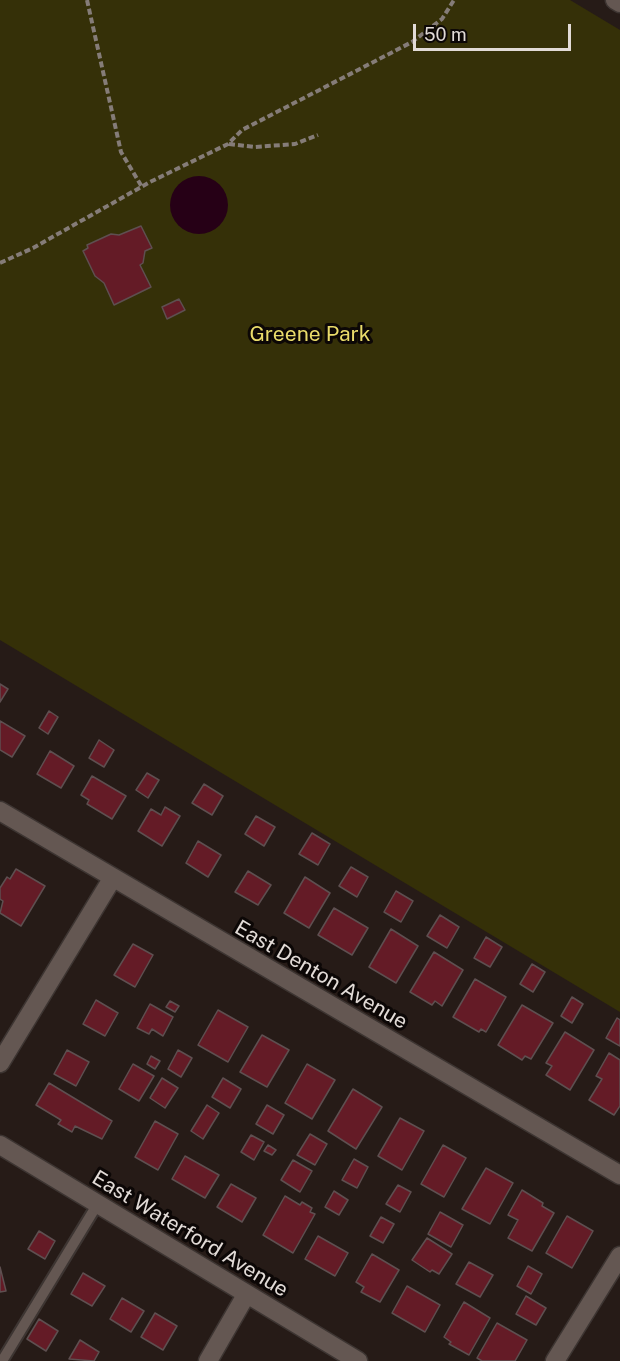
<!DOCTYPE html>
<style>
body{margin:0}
#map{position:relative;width:620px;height:1361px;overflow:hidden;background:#261b17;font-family:"Public Sans",sans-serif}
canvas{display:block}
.scale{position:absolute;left:413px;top:24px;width:158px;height:27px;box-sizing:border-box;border:3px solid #e2dbd7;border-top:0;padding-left:8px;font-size:18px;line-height:21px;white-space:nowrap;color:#e2dbd7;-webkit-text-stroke:4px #0c0706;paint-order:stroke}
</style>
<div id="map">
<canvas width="620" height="1361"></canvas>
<div class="scale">50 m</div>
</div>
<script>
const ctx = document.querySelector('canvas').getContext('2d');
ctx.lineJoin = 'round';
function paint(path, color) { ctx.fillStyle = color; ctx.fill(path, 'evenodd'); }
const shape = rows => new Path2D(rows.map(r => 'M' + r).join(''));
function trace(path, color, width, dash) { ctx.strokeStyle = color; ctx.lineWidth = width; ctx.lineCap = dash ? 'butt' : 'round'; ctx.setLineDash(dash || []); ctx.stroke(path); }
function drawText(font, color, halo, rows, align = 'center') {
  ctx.font = font + ' "Public Sans",sans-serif'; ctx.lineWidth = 6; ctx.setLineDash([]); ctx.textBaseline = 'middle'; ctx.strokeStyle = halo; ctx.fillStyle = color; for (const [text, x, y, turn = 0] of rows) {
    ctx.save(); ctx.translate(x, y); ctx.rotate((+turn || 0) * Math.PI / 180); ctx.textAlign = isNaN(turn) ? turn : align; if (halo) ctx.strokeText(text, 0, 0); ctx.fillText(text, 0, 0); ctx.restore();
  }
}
paint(shape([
 [0,0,570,0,620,30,620,1012,0,640]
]), '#353008');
paint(shape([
 '170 205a29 29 0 1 1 58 0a29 29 0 1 1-58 0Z'
]), '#260016');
const building = shape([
 [141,226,152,248,145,251,143,263,140,265,151,287,114,305,104,283,95,276,83,251,88,248,87,245,111,234,119,235,141,226],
 [179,299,185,310,167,319,162,307,179,299],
 [0,684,8,689,0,702,0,684],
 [49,711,58,717,48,734,39,728,49,711],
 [0,721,25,736,12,757,0,750,0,721],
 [99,740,114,750,104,767,89,758,99,740],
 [50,751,74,766,61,788,37,774,50,751],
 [147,773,159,780,148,798,136,790,147,773],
 [92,776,126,796,112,819,87,804,89,800,81,795,92,776],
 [204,784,223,796,212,815,192,803,204,784],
 [165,807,180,816,162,846,138,831,151,809,161,815,165,807],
 [256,816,275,827,264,846,245,834,256,816],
 [312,833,330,844,318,865,299,854,312,833],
 [198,841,221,855,208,877,186,863,198,841],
 [351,867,368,877,357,897,339,886,351,867],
 [16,869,45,886,21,926,0,913,3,901,0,899,0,888,7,877,10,879,16,869],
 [248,871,271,885,258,905,235,892,248,871],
 [305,877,330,893,309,928,284,913,305,877],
 [396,891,413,901,401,922,384,912,396,891],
 [334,908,368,928,352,955,318,935,334,908],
 [440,915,459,927,447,948,427,936,440,915],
 [391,929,418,946,396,983,369,967,391,929],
 [486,937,502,947,490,967,474,958,486,937],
 [133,944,153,955,135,987,114,975,133,944],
 [434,952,463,970,442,1006,435,1001,432,1005,410,992,434,952],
 [532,964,545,972,533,992,520,984,532,964],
 [475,979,506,997,486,1032,481,1029,479,1032,453,1017,475,979],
 [572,997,583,1004,572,1023,561,1016,572,997],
 [96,1000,118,1013,105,1036,83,1024,96,1000],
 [170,1001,179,1006,175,1012,166,1007,170,1001],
 [150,1004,173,1017,163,1036,152,1029,149,1034,137,1028,150,1004],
 [522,1005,553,1023,531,1059,525,1056,522,1060,498,1045,522,1005],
 [218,1010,248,1027,228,1062,198,1045,218,1010],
 [617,1018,620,1020,620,1046,606,1038,617,1018],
 [565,1032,594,1050,570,1090,546,1075,552,1066,546,1063,565,1032],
 [262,1035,289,1050,267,1087,240,1072,262,1035],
 [67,1050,89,1062,76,1086,54,1074,67,1050],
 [178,1050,192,1058,181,1077,168,1069,178,1050],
 [609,1053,620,1060,620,1106,614,1115,589,1100,602,1079,596,1076,609,1053],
 [151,1056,160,1061,155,1069,147,1064,151,1056],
 [133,1064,154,1076,139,1101,119,1089,133,1064],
 [307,1064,335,1080,312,1119,285,1103,307,1064],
 [162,1078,178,1088,165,1108,150,1098,162,1078],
 [223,1078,241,1089,230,1108,212,1097,223,1078],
 [49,1083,112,1121,102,1139,75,1126,72,1132,58,1124,61,1120,36,1105,49,1083],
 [353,1089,382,1107,356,1149,328,1131,353,1089],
 [207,1105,219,1113,203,1139,191,1131,207,1105],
 [267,1105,284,1115,273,1134,256,1124,267,1105],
 [400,1118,424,1131,402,1170,378,1156,400,1118],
 [155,1121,178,1134,158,1170,135,1157,155,1121],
 [310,1134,327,1144,315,1165,297,1155,310,1134],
 [251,1135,264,1142,254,1160,241,1152,251,1135],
 [268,1145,276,1150,272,1155,264,1151,268,1145],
 [443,1145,466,1158,444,1197,421,1184,443,1145],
 [185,1156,219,1175,205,1198,172,1179,185,1156],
 [354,1159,368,1167,357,1188,342,1180,354,1159],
 [293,1160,312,1171,300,1192,281,1180,293,1160],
 [486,1168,513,1183,490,1224,462,1209,486,1168],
 [231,1184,256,1198,242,1222,217,1207,231,1184],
 [398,1185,411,1192,400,1212,386,1204,398,1185],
 [522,1190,543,1203,542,1206,554,1213,532,1251,508,1238,518,1220,508,1215,522,1190],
 [334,1191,348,1200,339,1215,325,1207,334,1191],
 [285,1196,300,1205,302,1202,312,1208,310,1212,315,1214,293,1253,263,1235,285,1196],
 [440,1212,463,1225,451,1247,428,1234,440,1212],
 [567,1216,593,1231,572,1268,546,1253,567,1216],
 [381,1217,394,1224,383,1243,370,1236,381,1217],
 [39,1231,55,1241,45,1259,28,1249,39,1231],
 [318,1236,348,1253,335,1276,305,1259,318,1236],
 [427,1238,452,1254,439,1274,432,1270,430,1272,412,1260,427,1238],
 [372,1254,399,1270,380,1302,361,1292,364,1287,356,1282,372,1254],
 [469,1262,493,1275,480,1297,456,1284,469,1262],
 [528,1266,542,1274,531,1294,517,1286,528,1266],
 [0,1267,6,1291,0,1292,0,1267],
 [83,1273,105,1286,92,1306,71,1294,83,1273],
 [407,1286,440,1305,425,1332,392,1313,407,1286],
 [526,1296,546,1308,536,1325,516,1314,526,1296],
 [122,1298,144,1311,131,1332,110,1319,122,1298],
 [464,1302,490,1318,469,1355,449,1344,451,1342,444,1337,464,1302],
 [155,1313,177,1326,163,1350,141,1337,155,1313],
 [39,1319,58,1331,46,1351,27,1339,39,1319],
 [497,1323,527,1340,515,1361,482,1361,477,1358,497,1323],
 [80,1340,99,1352,94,1361,69,1359,80,1340]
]);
paint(building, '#641b26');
trace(building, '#5e4f50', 1.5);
const lane = shape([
 [2,1361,97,1205]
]);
const street = shape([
 [615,0,620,3],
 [0,811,620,1175],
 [0,1063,112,879],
 [0,1145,358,1361],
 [208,1361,246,1295],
 [555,1361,620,1256]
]);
trace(lane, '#3d3532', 14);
trace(street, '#3d3532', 21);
trace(shape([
 [87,0,121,152,142,187],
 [229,144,255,147,295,144,318,135],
 [0,263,33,248,150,182,228,144,242,130,412,42,442,19,454,0]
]), '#857c78', 4, [6, 3]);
trace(lane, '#645752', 10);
trace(street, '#645752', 18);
drawText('21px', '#e9db6a', '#0c0706', [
 ["Greene Park",310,335]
]);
drawText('21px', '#e2dbd7', '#0c0706', [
 ["East Denton Avenue",321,975,30],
 ["East Waterford Avenue",190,1234,31]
]);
</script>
